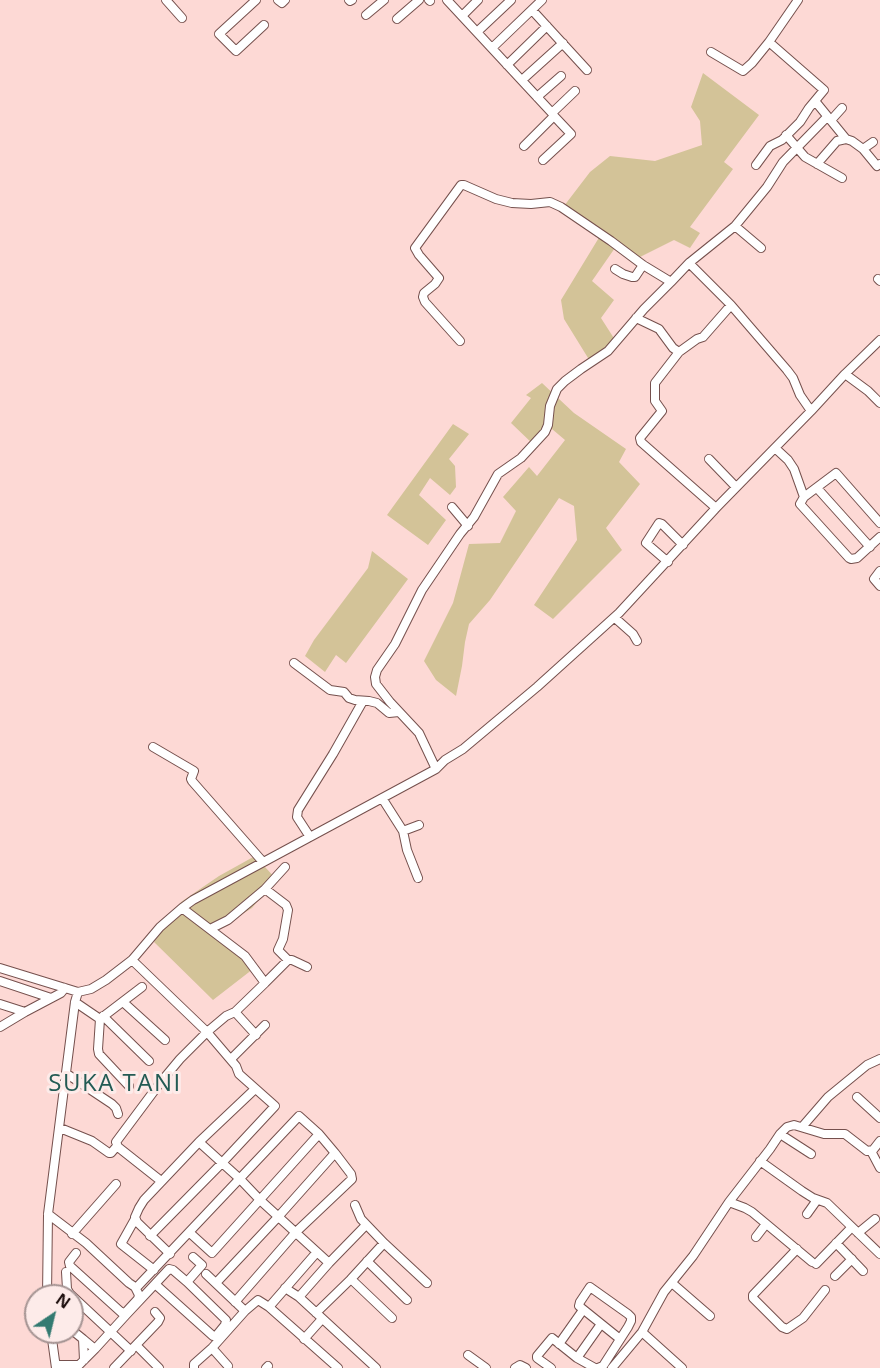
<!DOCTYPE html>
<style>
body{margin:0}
#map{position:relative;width:880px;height:1368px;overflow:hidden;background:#fdd9d5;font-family:"Open Sans",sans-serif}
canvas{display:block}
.north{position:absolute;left:24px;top:1284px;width:60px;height:60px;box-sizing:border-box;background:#fdebe9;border:2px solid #a59493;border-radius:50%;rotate:35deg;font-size:16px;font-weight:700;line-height:24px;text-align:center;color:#211211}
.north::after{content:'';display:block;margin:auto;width:21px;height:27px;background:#337a71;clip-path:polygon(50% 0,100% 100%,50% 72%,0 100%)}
</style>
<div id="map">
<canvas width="880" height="1368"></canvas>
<div class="north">N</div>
</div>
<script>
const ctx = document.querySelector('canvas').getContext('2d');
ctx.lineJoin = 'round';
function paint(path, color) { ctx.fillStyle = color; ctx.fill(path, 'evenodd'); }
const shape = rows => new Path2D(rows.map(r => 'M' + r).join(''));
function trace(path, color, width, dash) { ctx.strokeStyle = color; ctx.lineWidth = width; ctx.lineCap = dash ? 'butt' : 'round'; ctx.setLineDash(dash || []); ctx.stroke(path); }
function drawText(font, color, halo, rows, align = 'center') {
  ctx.font = font + ' "Open Sans",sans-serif'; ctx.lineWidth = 6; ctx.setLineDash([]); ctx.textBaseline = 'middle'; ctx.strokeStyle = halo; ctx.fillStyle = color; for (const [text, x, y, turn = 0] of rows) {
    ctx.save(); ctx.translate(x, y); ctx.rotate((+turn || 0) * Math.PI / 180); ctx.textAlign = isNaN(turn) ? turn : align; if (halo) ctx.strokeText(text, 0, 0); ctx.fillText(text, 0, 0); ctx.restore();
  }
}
paint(shape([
 [703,73,759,115,724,162,733,169,690,227,700,233,690,248,674,240,638,258,617,245,592,281,614,300,601,318,617,343,593,366,564,319,561,300,603,231,564,206,590,172,610,156,655,161,702,145,700,121,691,107],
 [542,383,574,413,626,449,619,462,640,484,606,528,622,550,553,619,534,605,577,540,574,506,559,498,490,600,469,624,465,642,462,666,456,696,436,680,424,661,453,603,469,544,500,543,516,511,503,497,529,467,537,476,565,440,552,429,535,446,511,423,531,398,526,395],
 [453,424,469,434,449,459,455,466,456,487,450,495,430,478,419,495,446,520,428,545,387,515],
 [372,551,408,579,346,663,336,655,325,672,305,656,314,640,368,568],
 [255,856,276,879,252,908,215,931,253,969,213,1000,154,942,181,902,219,876]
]), '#d3c398');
const minor = shape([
 [166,0,182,18],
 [256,0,219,34,236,51,264,25],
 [278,0,282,3,285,0],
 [349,0,350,1,352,0],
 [429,0,430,1],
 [447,0,552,113],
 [532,10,587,70],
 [366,15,384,0],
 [462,16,478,0],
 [397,19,419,0],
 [477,32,511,0],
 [492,48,542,0],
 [711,52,743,71,752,63,769,42,798,0],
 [507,65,547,26],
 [522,80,563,43],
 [537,97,561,76],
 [815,101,846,139,852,141,863,149,873,142],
 [786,135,805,157,842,178],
 [524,146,554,116,552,113,575,91],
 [863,149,877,166,880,164],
 [543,160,571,134,554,116],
 [817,164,837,141,846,139],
 [756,165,770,146,782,140,800,122,809,108,824,90,769,42],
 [735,226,761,248],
 [689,263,735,226,767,187,783,162,825,119,833,118,842,108],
 [615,269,623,274,632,277,635,277,643,265],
 [878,279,880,281],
 [671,282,689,263,731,305,787,370,793,378,800,395,811,411],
 [636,318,659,329,673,348,679,352,697,339,703,337,731,305],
 [679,352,655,383,655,401,662,411,640,438,641,442,716,508],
 [845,374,868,391,880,403],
 [775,448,788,460,794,469,804,497,800,504,849,558,851,559,857,558,880,537],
 [709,459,736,487],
 [817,488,870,547],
 [804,497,836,473,880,523],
 [452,507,468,526],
 [668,562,646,543,659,523,662,524,683,545],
 [880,571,874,579,880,586],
 [615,618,633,634,637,641],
 [294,663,330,690,344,692,349,698,355,700,369,701,377,703,389,713,399,712],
 [153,747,194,771,191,779,192,781,263,862],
 [436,769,419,733,390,702,376,684,375,677,377,670,395,644,422,590,460,534,474,517,498,474,521,458,545,432,548,425,550,406,557,389,565,381,581,369,608,351,644,309,671,282,643,265,611,241,561,207,550,202,531,204,512,203,496,199,464,185,461,185,415,248,419,255,439,278,435,284,424,293,423,297,425,302,460,341],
 [382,798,403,831,407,850,418,878],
 [403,831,419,825],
 [310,837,297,817,298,810,333,754,363,701],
 [265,889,285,867],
 [210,929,228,920,265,889,286,905,288,910,283,939,278,950,288,960],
 [132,960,207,1032,236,1066,239,1074,275,1106,221,1164,150,1236],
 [0,968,78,992,75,1002,48,1214,47,1296],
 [0,981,51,998],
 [265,983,288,960,292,960,307,967],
 [78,992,91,989,106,980,132,960,160,927,182,908,193,900,436,769,445,760,463,749,537,687,619,613,716,508,811,411,845,374,880,340],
 [75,1002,100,1019,98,1049,99,1054,129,1086],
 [123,1002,165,1040],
 [0,1004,25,1012],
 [235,1012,256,1035],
 [103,1016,149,1061],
 [100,1019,142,987],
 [0,1027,25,1012,61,993,65,988],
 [231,1059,265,1025],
 [67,1074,112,1104,116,1108,118,1114],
 [857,1097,880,1118],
 [802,1127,828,1097,867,1065,880,1059],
 [60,1128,92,1141,109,1153,111,1153,117,1146],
 [780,1134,811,1154],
 [199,1142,240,1179,260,1200,329,1263],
 [871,1151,880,1168],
 [760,1161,802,1191,813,1198,827,1203,880,1254],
 [161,1181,118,1147,116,1142,160,1083,180,1059,207,1032,226,1016,235,1012,265,983,245,956,182,908],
 [729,1202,745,1208,752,1212,812,1262],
 [355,1205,361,1219,384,1243,351,1279,392,1318],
 [48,1214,86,1243,129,1283,135,1287,138,1286,299,1116,319,1134,335,1153,351,1174,352,1179,296,1232,235,1302],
 [807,1214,817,1200],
 [135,1219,121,1244,154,1270],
 [190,1233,212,1253,319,1134],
 [858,1233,875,1219],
 [72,1234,116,1184],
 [756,1237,766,1224],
 [384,1243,427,1283],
 [836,1243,863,1271],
 [797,1249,753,1295,753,1298,782,1327,787,1329,803,1318,825,1290],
 [76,1253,69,1262,70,1266,122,1313,126,1312,138,1299,139,1295,135,1287],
 [170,1254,137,1222,135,1217,139,1208,144,1200,199,1142,255,1089],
 [367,1261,407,1300],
 [816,1264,852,1227],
 [66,1272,67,1289,70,1294,131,1351],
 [206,1274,245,1311],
 [835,1276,852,1259],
 [187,1282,202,1265,193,1257],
 [216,1283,278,1217,335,1153],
 [672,1283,710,1316],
 [285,1288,299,1297,376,1368],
 [299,1297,329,1263,366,1225],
 [269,1307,317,1252],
 [316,1313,351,1279],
 [73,1331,83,1339],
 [51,1332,56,1368],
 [642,1332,682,1368],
 [304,1339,322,1319],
 [559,1344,583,1310],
 [136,1345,159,1368],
 [212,1348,228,1366],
 [468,1355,486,1368],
 [577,1358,601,1324],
 [84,1360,83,1339,95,1349],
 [56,1365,79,1365,95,1349,126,1315,155,1284,169,1269,173,1270,187,1282,226,1320,225,1325,216,1336,213,1336,155,1284],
 [114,1368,158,1322,160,1318,155,1312],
 [194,1368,194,1364,212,1348,245,1311,258,1300,269,1307,338,1368],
 [266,1368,268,1366],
 [515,1368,520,1365,526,1368],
 [551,1368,537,1358,537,1356,552,1338,577,1358,595,1368],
 [598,1368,603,1366,628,1327,631,1321,631,1317,628,1314,590,1287,580,1302,579,1306,620,1339],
 [612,1368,642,1332,664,1292,693,1256,729,1202,770,1149,780,1134,787,1127,794,1125,824,1134,845,1134,867,1151,873,1150,880,1141]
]);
trace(minor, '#75504d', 10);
trace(minor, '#fff', 8);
ctx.letterSpacing = '1.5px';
drawText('24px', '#235b54', '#fdebe9', [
 ["SUKA TANI",115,1084]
]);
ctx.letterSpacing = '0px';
</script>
